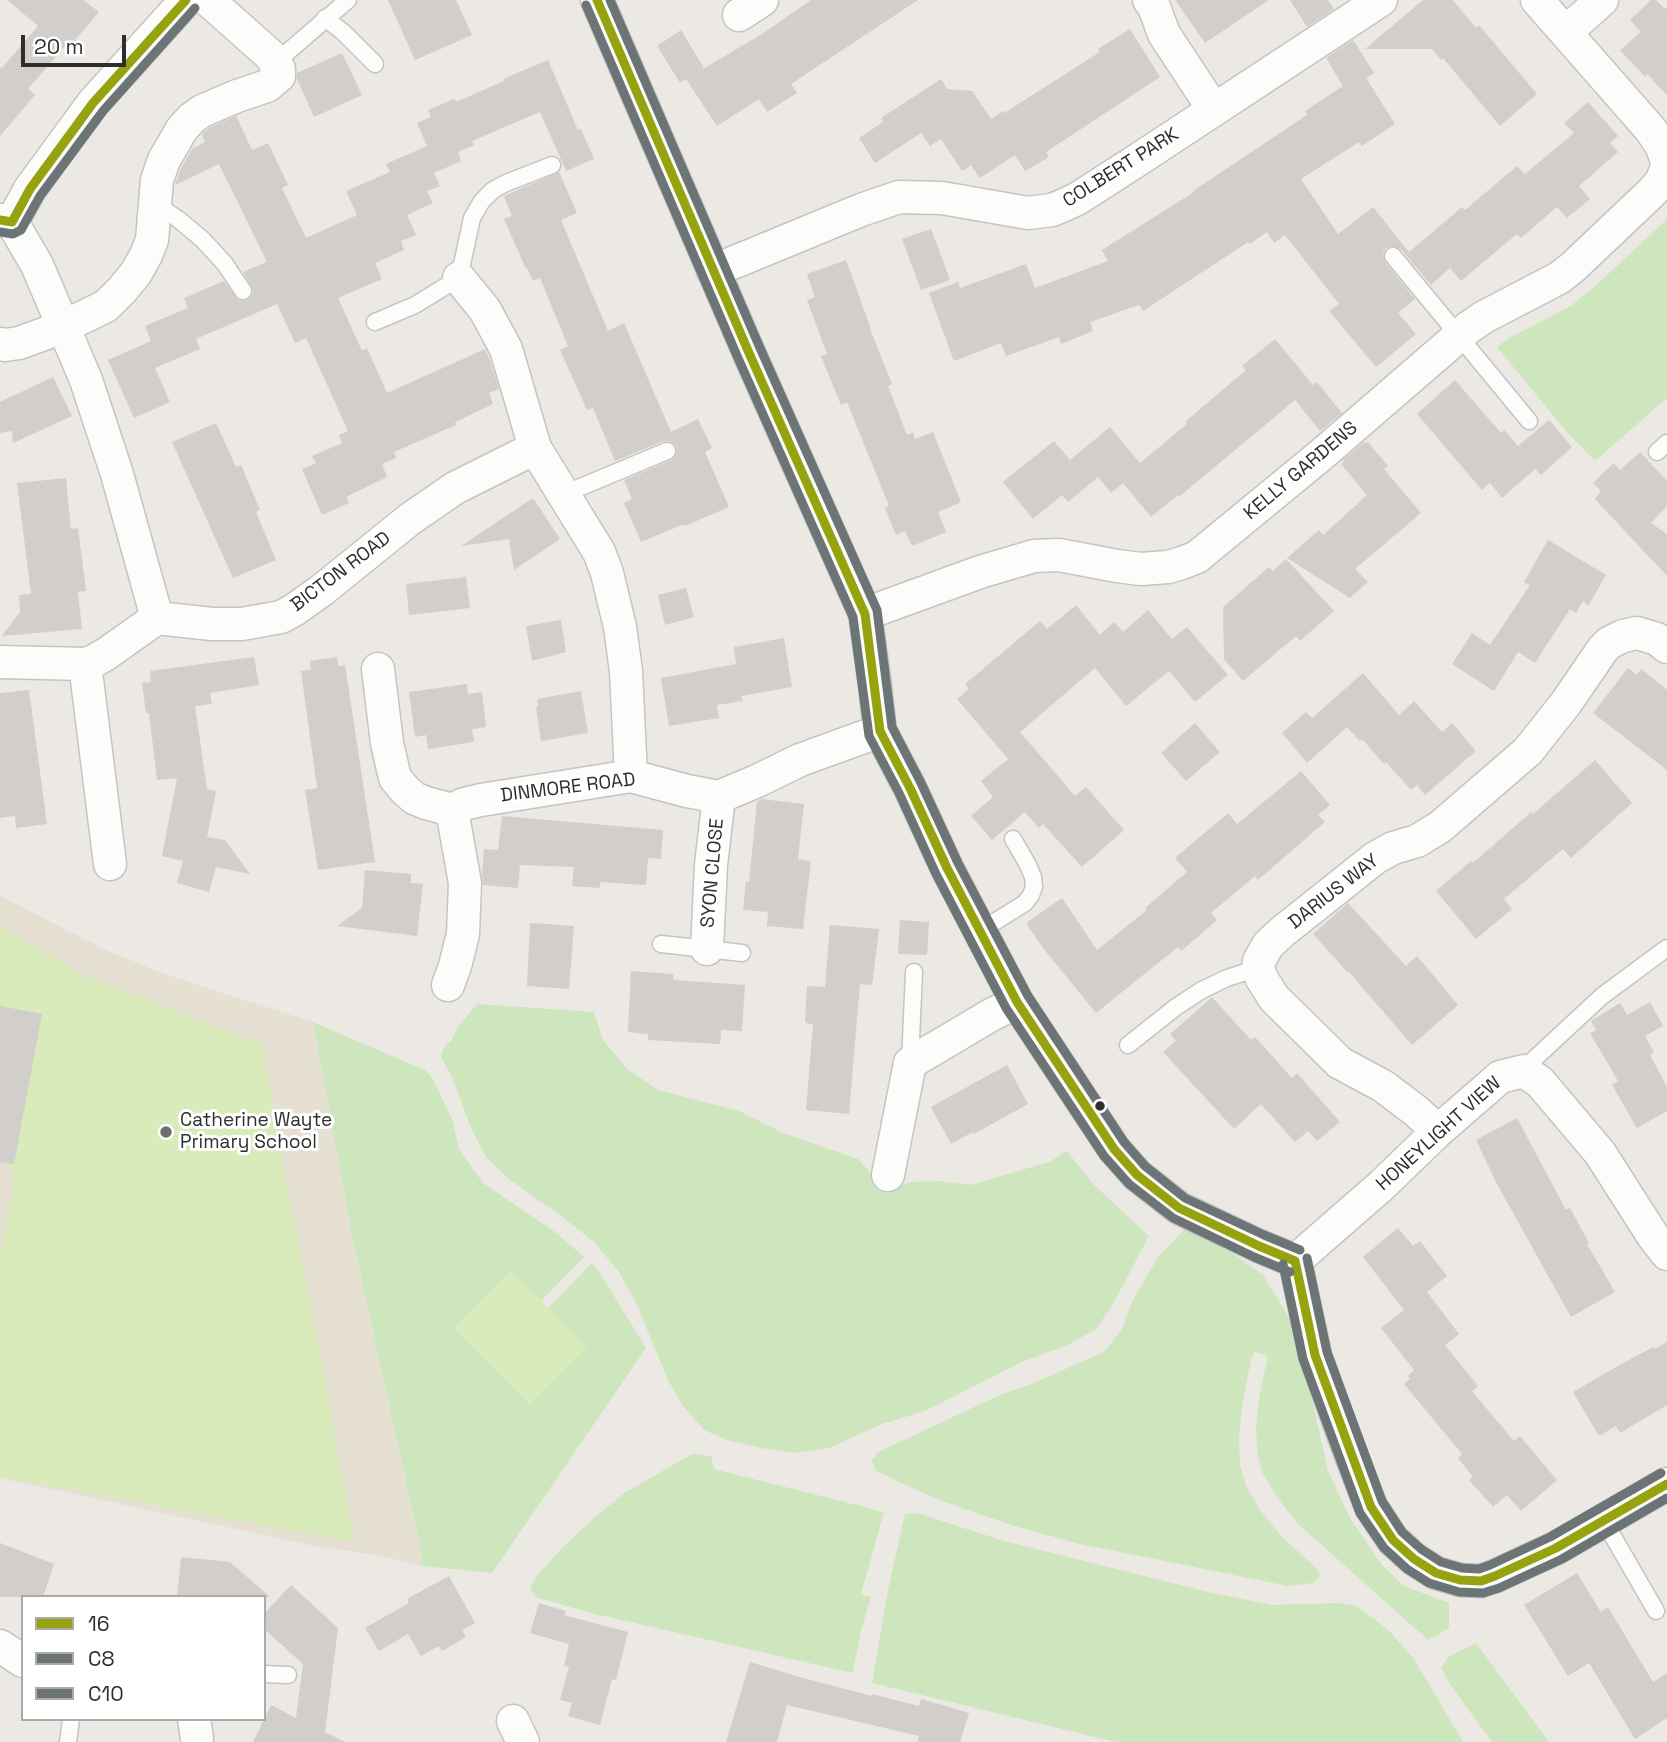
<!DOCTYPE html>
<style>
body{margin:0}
#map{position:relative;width:1667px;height:1742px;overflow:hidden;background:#ece8e4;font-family:"Space Grotesk",sans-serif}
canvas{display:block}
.legend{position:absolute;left:21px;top:1595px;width:245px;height:126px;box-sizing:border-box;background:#fff;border:2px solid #ababab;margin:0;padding:9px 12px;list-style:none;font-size:21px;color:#2e2e2e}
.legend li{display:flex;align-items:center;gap:14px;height:35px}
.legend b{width:35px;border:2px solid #ababab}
.scale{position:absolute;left:21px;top:35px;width:105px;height:32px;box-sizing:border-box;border:4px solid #2e2e2e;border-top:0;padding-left:9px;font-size:21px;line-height:24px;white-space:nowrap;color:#2e2e2e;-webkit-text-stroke:5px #fff;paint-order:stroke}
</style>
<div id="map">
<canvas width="1667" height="1742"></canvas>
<ul class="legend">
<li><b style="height:9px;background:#96a20e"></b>16</li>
<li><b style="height:9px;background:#6c7476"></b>C8</li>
<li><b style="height:9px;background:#6c7476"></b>C10</li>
</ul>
<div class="scale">20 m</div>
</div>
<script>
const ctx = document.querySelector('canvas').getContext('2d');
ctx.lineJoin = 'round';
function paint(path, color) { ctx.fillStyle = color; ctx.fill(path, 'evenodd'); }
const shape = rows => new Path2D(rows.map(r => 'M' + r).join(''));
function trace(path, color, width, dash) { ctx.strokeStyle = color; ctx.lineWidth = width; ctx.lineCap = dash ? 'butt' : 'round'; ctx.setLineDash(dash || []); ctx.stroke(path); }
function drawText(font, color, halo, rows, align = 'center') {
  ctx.font = font + ' "Space Grotesk",sans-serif'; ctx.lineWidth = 6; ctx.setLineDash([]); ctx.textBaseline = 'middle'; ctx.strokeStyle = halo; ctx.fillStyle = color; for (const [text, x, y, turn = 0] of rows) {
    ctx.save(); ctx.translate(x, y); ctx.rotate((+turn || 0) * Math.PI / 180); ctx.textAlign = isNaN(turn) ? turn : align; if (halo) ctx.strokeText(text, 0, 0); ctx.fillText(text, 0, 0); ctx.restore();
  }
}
paint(shape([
 [0,896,108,951,165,974,313,1022,353,1241,421,1550,421,1566,376,1555,314,1546,0,1478]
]), '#e6e0d3');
paint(shape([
 [1667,219,1667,398,1595,461,1565,430,1497,347,1509,338,1571,306,1603,279],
 [477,1004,594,1012,603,1040,627,1069,658,1090,739,1111,783,1133,858,1159,878,1182,897,1188,910,1182,940,1181,970,1185,1049,1162,1067,1151,1094,1185,1149,1236,1113,1304,1096,1329,1070,1344,1022,1362,925,1411,882,1424,829,1448,793,1453,761,1448,727,1440,704,1430,683,1406,669,1382,636,1303,619,1272,594,1242,565,1219,509,1179,486,1157,471,1128,453,1079,441,1057,444,1047,452,1040,456,1029],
 [313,1022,425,1070,433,1079,452,1119,459,1149,483,1183,555,1232,584,1257,541,1301,511,1271,454,1327,529,1404,586,1347,548,1308,592,1263,606,1283,646,1348,492,1573,421,1566,421,1550,353,1241],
 [1185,1229,1192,1230,1232,1253,1263,1275,1291,1321,1304,1364,1328,1471,1350,1518,1382,1565,1404,1586,1449,1603,1449,1628,1428,1640,1297,1523,1277,1497,1262,1472,1257,1453,1256,1427,1259,1398,1268,1356,1254,1352,1251,1360,1243,1400,1239,1434,1240,1465,1246,1486,1260,1510,1281,1536,1315,1567,1320,1575,1319,1578,1313,1583,1288,1586,1080,1544,1018,1527,944,1502,899,1482,875,1470,872,1460,878,1452,1000,1395,1029,1385,1104,1352,1122,1329,1132,1302,1158,1257],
 [692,1454,711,1456,714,1469,884,1512,861,1594,871,1597,860,1634,853,1673,591,1613,536,1597,530,1589,536,1577,561,1549,596,1516,626,1492],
 [917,1513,1004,1541,1208,1592,1271,1605,1339,1603,1356,1606,1372,1617,1391,1633,1414,1659,1463,1742,1116,1742,872,1683,889,1585,905,1514],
 [1476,1643,1549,1742,1492,1742,1478,1723,1450,1684,1441,1668,1448,1657]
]), '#cee6be');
paint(shape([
 [0,925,84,976,261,1044,355,1542,0,1477,0,1260,15,1176,0,1154],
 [511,1271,587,1347,529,1404,454,1327]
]), '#d9eabb');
paint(shape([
 [7,0,83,0,99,12,67,50,64,47,28,89,35,95,0,136,0,67,2,68,38,26],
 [388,0,456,0,472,35,415,60],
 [811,0,918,0,791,84,797,93,767,112,759,99,717,126,686,79,762,34],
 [1175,0,1269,0,1205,43],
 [1290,0,1328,0,1334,9,1307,27],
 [1423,0,1453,0,1476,28,1479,25,1537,94,1500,126,1443,58,1441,60,1432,49,1365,49],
 [1651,0,1656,0,1665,9,1667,7,1667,95,1647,74,1645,77,1620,50,1641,32,1630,20],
 [1130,29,1160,77,1046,152,1049,157,1025,171,1015,155,980,178,971,165,962,171,941,139,930,146,921,133,875,163,859,138,883,122,881,118,941,79,947,89,972,91,991,119,1003,111,1004,113,1100,52,1098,49],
 [681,30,704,68,680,83,657,46],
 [1353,40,1374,73,1366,78,1395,124,1362,146,1359,142,1301,179,1338,234,1373,207,1409,252,1462,207,1465,210,1517,166,1525,174,1574,133,1564,123,1588,102,1618,136,1610,143,1618,152,1579,186,1590,199,1567,218,1557,207,1521,238,1517,234,1461,281,1450,268,1431,285,1401,249,1392,246,1386,248,1383,253,1385,262,1415,299,1398,313,1416,334,1376,367,1329,311,1339,304,1285,235,1274,243,1267,232,1250,244,1248,242,1143,311,1139,305,1090,322,1093,331,1061,344,1059,337,1006,356,1001,343,954,361,929,293,958,282,960,288,1026,264,1035,288,1108,261,1102,250,1194,192,1193,191,1307,115,1305,111,1343,86,1326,58],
 [342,53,362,95,314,117,297,79,297,73],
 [548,60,578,130,581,129,594,159,566,171,540,112,472,141,474,145,458,152,461,161,434,173,440,186,427,191,433,203,407,215,416,235,401,241,404,250,375,263,382,279,338,298,362,351,367,348,387,393,485,349,489,357,499,389,489,393,493,404,455,422,456,425,394,452,396,458,382,464,387,477,346,497,349,503,322,515,302,469,316,463,312,456,342,443,339,435,348,431,306,338,295,343,277,304,196,339,200,349,155,368,170,402,134,418,108,360,151,341,145,326,188,308,184,298,224,281,238,300,243,301,248,300,252,296,253,290,243,272,267,262,219,164,175,185,181,168,192,149,205,142,202,135,204,132,211,127,236,116,252,150,268,143,288,185,282,188,306,238,357,215,346,191,390,172,386,164,427,146,417,123,431,117,428,110,454,99,456,102,504,81,503,79],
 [559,172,577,213,561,220,608,331,624,323,671,432,698,419,712,448,705,452,729,507,685,526,684,524,641,542,624,503,632,499,624,480,672,460,677,453,676,446,669,441,664,441,615,461,593,408,587,410,560,350,568,346,540,278,533,281,527,268,526,269,504,219,512,216,504,196],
 [931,229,950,280,921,290,902,239],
 [846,260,871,329,870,329,892,384,888,386,907,435,913,432,915,439,933,432,961,502,938,512,946,532,912,546,905,531,896,535,885,508,889,506,847,402,841,405,821,356,827,354,807,300,815,297,807,274],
 [1275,339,1313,385,1307,390,1317,382,1342,413,1320,431,1295,400,1180,496,1178,495,1151,517,1123,483,1111,493,1098,477,1068,502,1062,495,1033,519,1003,482,1054,441,1070,460,1110,427,1140,463,1187,424,1185,422,1246,370,1242,366],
 [53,377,72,416,13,443,12,431,0,433,0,402],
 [1455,380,1501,433,1504,430,1518,446,1549,420,1572,447,1541,475,1535,469,1502,498,1490,483,1482,490,1417,414],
 [216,423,236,467,241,465,260,510,256,512,276,560,233,578,172,442],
 [1364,442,1366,443,1368,442,1388,466,1384,469,1421,513,1355,569,1368,582,1350,598,1287,558,1319,530,1323,535,1367,495,1341,464,1344,461,1343,460],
 [1640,452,1667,481,1667,506,1651,523,1667,534,1667,576,1595,499,1601,491,1593,483,1614,463,1620,470],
 [66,478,71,529,78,528,86,591,78,592,82,629,2,636,20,612,19,595,31,594,17,483],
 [533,498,560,539,514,570,509,539,461,546],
 [1548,540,1606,575,1588,606,1583,601,1576,613,1570,609,1535,663,1518,652,1494,691,1452,664,1472,633,1490,645,1530,585,1524,582],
 [1286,559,1334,611,1300,641,1296,636,1243,681,1224,659,1223,607,1269,567,1273,571],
 [466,577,470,608,409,615,406,584],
 [686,588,694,617,665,625,658,595],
 [1076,605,1100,635,1114,622,1123,632,1148,610,1172,639,1187,627,1228,675,1195,702,1169,671,1126,706,1095,668,1020,732,1075,796,1086,787,1124,830,1082,867,1043,824,1039,828,1025,812,992,840,971,816,993,797,981,781,1008,759,957,699,969,689,965,684,1040,621,1047,629],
 [561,620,566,652,532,661,526,626],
 [784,638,792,687,741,696,743,701,717,705,719,718,669,726,661,678,736,664,734,647],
 [254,657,259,685,210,693,212,704,195,706,207,789,216,791,207,837,225,840,250,874,216,867,209,892,177,883,183,861,162,856,177,778,157,780,149,713,146,713,142,683,151,682,150,671],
 [337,657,338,666,345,665,375,862,318,870,305,790,317,788,301,671,311,670,310,661],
 [1628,668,1637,675,1641,669,1667,690,1667,770,1593,713],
 [1363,673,1399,715,1414,701,1442,732,1452,723,1476,751,1425,795,1417,785,1411,790,1386,762,1384,764,1362,739,1360,741,1347,727,1307,763,1282,733,1306,712,1312,718],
 [467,684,468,694,482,692,486,727,472,729,474,742,428,749,426,735,415,737,409,692],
 [29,690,47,824,16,828,15,816,0,818,0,693],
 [581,691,588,733,541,741,536,707,538,707,537,699],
 [1195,723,1220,752,1186,781,1161,753],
 [1595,760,1632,803,1571,858,1563,849,1504,899,1512,909,1476,939,1436,891,1471,861,1473,863,1531,812,1533,814],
 [1301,771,1330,805,1318,815,1325,822,1258,880,1255,876,1211,913,1217,920,1181,951,1178,947,1096,1013,1043,948,1026,923,1062,898,1097,950,1147,910,1145,908,1187,872,1175,858,1228,813,1237,824],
 [762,799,804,804,798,859,811,861,803,929,767,926,768,912,743,910,746,881,749,882,757,801],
 [502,816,663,830,661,859,648,858,646,885,600,882,600,888,572,886,574,867,520,865,518,888,483,885,482,873,484,849,498,850],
 [365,870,411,874,411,883,423,884,417,936,337,926,362,908],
 [1348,903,1406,966,1417,956,1458,1005,1412,1045,1349,972,1348,973,1313,934],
 [900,920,929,922,927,955,898,954],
 [530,923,574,926,569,989,527,986],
 [830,925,879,929,872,985,860,984,849,1114,806,1110,813,1024,805,1023,807,986,825,987],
 [631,971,673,974,673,980,745,985,742,1031,721,1030,720,1044,648,1040,648,1034,628,1032],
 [1212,997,1251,1040,1255,1037,1292,1078,1297,1073,1340,1122,1317,1141,1308,1131,1295,1142,1261,1104,1234,1129,1163,1052,1176,1041,1170,1034],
 [1650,1002,1663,1026,1645,1036,1654,1052,1650,1055,1667,1087,1667,1111,1637,1128,1612,1085,1618,1081,1590,1033,1596,1030,1591,1021,1620,1003,1627,1015],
 [0,1006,42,1014,14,1164,0,1162],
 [1007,1065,1028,1104,974,1134,973,1132,951,1144,931,1107],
 [1517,1118,1566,1210,1570,1208,1589,1243,1587,1244,1615,1292,1571,1317,1496,1182,1476,1140],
 [1398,1228,1413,1246,1420,1241,1447,1276,1427,1292,1459,1334,1445,1345,1478,1386,1472,1391,1514,1441,1520,1436,1557,1480,1521,1511,1507,1495,1493,1507,1469,1480,1473,1477,1458,1458,1462,1454,1404,1384,1410,1379,1408,1376,1414,1370,1381,1328,1404,1310,1363,1257],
 [1667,1342,1667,1405,1620,1433,1616,1426,1599,1436,1573,1392,1623,1363,1654,1347,1655,1349],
 [0,1543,54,1564,43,1597,0,1597],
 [181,1557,230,1562,270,1597,177,1597],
 [1577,1573,1601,1612,1608,1607,1653,1682,1667,1673,1667,1718,1635,1739,1589,1663,1568,1676,1524,1605],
 [449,1576,475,1623,462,1630,466,1637,442,1651,439,1646,421,1656,408,1634,379,1651,365,1628,409,1603,407,1599],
 [291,1585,338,1628,325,1732,345,1742,253,1742,271,1705,296,1718,303,1664,264,1629,264,1614],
 [539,1603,566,1611,564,1615,628,1632,616,1680,612,1679,600,1725,568,1716,572,1703,560,1700,569,1667,564,1666,569,1644,530,1633],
 [750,1662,803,1678,872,1696,872,1694,919,1706,921,1699,969,1713,960,1742,917,1742,919,1736,787,1705,777,1742,726,1742]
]), '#d1cecb');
const service = shape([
 [325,18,343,32,375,64],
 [276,62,348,0],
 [156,204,178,219,203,240,225,264,243,291],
 [1393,256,1529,421],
 [375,322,415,305,459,278,472,218,482,201,493,190,506,183,552,165],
 [1657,452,1667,443],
 [564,494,667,451],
 [980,931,1025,903,1031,895,1034,887,1033,877,1028,865,1013,839],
 [661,944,742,953],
 [1128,1045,1176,1007,1202,990,1227,978,1258,968],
 [910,1063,914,972],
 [1524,1071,1531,1062,1602,996,1667,948],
 [1604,1521,1656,1611],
 [264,1674,288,1675],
 [68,1742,71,1719]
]);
const minor = shape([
 [597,0,749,353,865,614,875,685,880,731,910,788,947,868,1017,1002,1114,1149,1137,1175,1179,1208,1259,1246,1295,1261],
 [1149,0,1154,7,1164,34,1214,110],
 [1537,0,1651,130,1662,147,1667,161],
 [739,15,762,0],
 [1566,32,1602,0],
 [0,220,12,222,30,189,93,103,186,0],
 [12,222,37,265,86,380,117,474,157,618,212,624,242,624,281,617,294,610,322,590,410,519,455,488,535,448,599,552,607,573,620,627,626,671,631,776],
 [713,271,861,210,899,197,942,198,1028,213,1052,210,1064,205,1077,199,1133,163,1381,0],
 [459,278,485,310,506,349,535,448],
 [0,344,5,345,19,343,63,327,106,306,122,290,136,273,146,255,152,240,157,180,164,160,182,129,192,118,202,111,237,96,267,86,279,76,279,69,270,55,208,0],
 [865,614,980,572,1034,556,1059,555,1117,566,1141,569,1168,567,1182,563,1197,557,1321,455,1468,328,1484,317,1559,278,1573,267,1650,194,1661,182,1667,167],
 [0,662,85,664],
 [378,669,387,743,395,778,405,790,414,798,426,803,452,810],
 [110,864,85,664,92,662,106,654,157,618],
 [707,949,711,865,719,797],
 [448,985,455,966,463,934,465,883,452,810,464,804,481,800,631,776,687,791,719,797,757,781,800,760,880,731],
 [1438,1131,1416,1111,1383,1086,1340,1063,1274,998,1262,979,1258,968,1259,961,1268,945,1282,932,1375,858,1393,848,1417,841,1440,827,1528,751,1566,703,1603,649,1609,643,1623,636,1637,633,1657,639,1667,647],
 [888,1175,910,1063,991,1015,1017,1002],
 [1295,1261,1315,1355,1343,1434,1371,1507,1393,1540,1414,1559,1436,1573,1460,1580,1481,1581,1495,1576,1556,1548,1667,1484],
 [1295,1261,1381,1186,1438,1131,1491,1085,1500,1077,1524,1071,1540,1082,1600,1153,1653,1236,1667,1254],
 [0,1646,23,1661],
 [194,1719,197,1738],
 [513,1721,523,1742]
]);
trace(service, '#c5c4c5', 19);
trace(minor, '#c5c4c5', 35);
trace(service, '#fcfcfb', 16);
trace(minor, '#fcfcfb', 32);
trace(shape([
 [597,0,749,353,865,614,880,731,910,788,947,868,1017,1002,1114,1149,1137,1175,1179,1208,1259,1246,1295,1261],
 [0,220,12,222,30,189,93,103,186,0],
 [1295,1261,1315,1355,1371,1507,1393,1540,1414,1559,1436,1573,1460,1580,1481,1581,1495,1576,1556,1548,1667,1484]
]), '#96a20e', 9);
trace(shape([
 [586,5,738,358,853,617,869,736,899,793,936,874,1006,1008,1104,1156,1129,1184,1173,1218,1254,1257,1290,1272],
 [0,232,13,234,21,230,40,196,103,111,195,8],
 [1283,1264,1303,1359,1360,1513,1384,1548,1407,1569,1429,1583,1459,1592,1483,1593,1499,1588,1562,1559,1667,1498]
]), '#6c7476', 9);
trace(shape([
 [610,0,760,348,877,610,892,727,921,783,958,863,1028,996,1124,1142,1145,1166,1185,1198,1264,1235,1300,1250],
 [1307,1258,1327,1352,1382,1501,1402,1532,1421,1549,1441,1562,1462,1568,1479,1569,1490,1565,1550,1537,1661,1473]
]), '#6c7476', 9);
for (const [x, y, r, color] of [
 [1100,1106,6,"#2e2e2e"],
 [166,1132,7,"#706f6e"]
]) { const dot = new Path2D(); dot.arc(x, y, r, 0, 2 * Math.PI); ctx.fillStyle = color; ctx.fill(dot); trace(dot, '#fff', 2.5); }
drawText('19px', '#2e2e2e', '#fff', [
 ["COLBERT PARK",1121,168,-32],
 ["KELLY GARDENS",1301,471,-40],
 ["BICTON ROAD",341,572,-37],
 ["DINMORE ROAD",568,788,-7],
 ["SYON CLOSE",713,873,-85],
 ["DARIUS WAY",1334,892,-38],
 ["HONEYLIGHT VIEW",1439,1134,-42]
]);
drawText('19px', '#2e2e2e', '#fff', [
 ["Catherine Wayte",180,1121],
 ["Primary School",180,1143]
], 'left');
</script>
